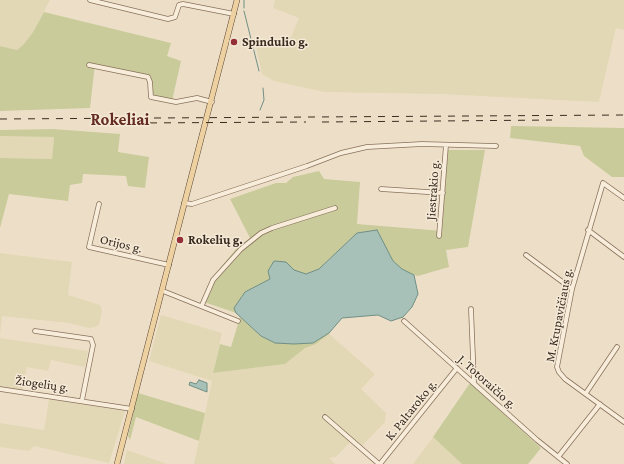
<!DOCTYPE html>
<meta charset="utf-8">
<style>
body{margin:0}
canvas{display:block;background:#eddfc7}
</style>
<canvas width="624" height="464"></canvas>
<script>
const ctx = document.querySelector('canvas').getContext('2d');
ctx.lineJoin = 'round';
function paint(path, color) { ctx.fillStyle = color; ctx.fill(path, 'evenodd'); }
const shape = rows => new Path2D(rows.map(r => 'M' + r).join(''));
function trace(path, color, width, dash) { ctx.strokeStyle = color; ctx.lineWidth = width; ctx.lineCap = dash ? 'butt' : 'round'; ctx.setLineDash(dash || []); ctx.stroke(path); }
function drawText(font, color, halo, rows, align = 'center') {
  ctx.font = font + ' "Crimson Pro",serif'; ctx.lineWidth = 3; ctx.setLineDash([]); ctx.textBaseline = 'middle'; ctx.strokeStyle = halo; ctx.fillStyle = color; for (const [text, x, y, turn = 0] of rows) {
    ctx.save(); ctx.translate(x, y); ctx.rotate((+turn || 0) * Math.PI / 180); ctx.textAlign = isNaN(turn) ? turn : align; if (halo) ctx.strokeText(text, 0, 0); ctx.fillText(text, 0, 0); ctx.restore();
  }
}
paint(shape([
 [0,0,50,0,33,32,24,44,17,50,0,46],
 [275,0,624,0,624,30,616,28,599,102,441,94,324,92,274,81,262,74,255,41,277,47,291,37,299,18,273,8],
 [0,136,54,136,52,159,0,158],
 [0,253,72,262,68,295,100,305,102,311,99,325,95,327,89,328,69,323,2,316,0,336],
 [161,315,222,333,213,373,285,364,305,348,316,344,329,334,375,374,361,389,386,413,385,422,362,446,353,439,336,457,329,458,335,464,194,464,212,381,149,361],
 [0,338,88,351,85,367,51,360,48,371,27,367,22,390,0,387],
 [49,399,125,411,109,463,34,446,29,451,0,447,0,423,44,430],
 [433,437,462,464,413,464],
 [127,450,167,464,124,464]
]), '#e2d8b5');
paint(shape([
 [44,12,171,43,167,56,181,61,172,101,152,96,151,76,95,64,90,108,0,111,0,46,17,50,24,44,33,32],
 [511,126,624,128,624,177,612,177,584,156,580,146,510,138],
 [53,129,120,134,118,152,149,157,145,188,128,186,126,176,83,174,82,183,70,185,68,201,9,194,0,228,0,158,52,159,54,137,0,136,0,130],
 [448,150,485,150,468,247,446,250,449,267,418,276,414,275,402,269,393,261,376,230,357,233,319,269,306,274,294,270,286,262,270,279,245,292,234,308,236,313,201,301,211,279,236,249,250,238,230,199,276,183,286,183,293,177,319,171,324,179,360,182,357,224,442,231],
 [240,317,261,336,275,343,313,343,329,333,329,334,316,344,305,348,285,364,213,373,220,344,231,347],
 [470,383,541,448,528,464,462,464,433,437],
 [138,393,205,413,199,441,136,417,130,440,128,436]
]), '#c9cb9b');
const water = shape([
 [377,230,393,261,402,269,414,275,418,294,412,307,403,317,391,321,378,315,342,318,329,333,313,343,294,344,275,343,261,336,236,313,234,308,245,292,270,279,268,271,274,261,286,262,294,270,306,274,319,269,357,233,377,230],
 [199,380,207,383,207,392,189,385,190,382,196,384,199,380]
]);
paint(water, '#a8c1b8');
trace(water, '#6f8f85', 1);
trace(shape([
 [244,8,244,0],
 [244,11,259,71],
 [260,110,264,100,263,88]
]), '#6f8f85', 1);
const minor = shape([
 [90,0,168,19,175,17,179,5,183,4,234,14],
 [89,65,148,77,150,82,151,97,176,102,197,98,212,102],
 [381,189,443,193],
 [624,198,603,183,572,289,557,367,559,372,565,379,624,422],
 [184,203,192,204,307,166,341,153,367,147,422,144,496,146],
 [99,204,89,247,169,265],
 [588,230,624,257],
 [439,236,446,145],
 [526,255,572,289],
 [163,291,238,321],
 [202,305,213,280,241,249,261,233,272,228,335,208],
 [471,309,474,383],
 [404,321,537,440,567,464],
 [35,331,91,339,93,345,82,400],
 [0,389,132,409],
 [586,393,617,347],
 [325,417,379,464],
 [558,457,600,404],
 [380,464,457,368]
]);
const major = shape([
 [117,464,237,0]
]);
trace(minor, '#88715d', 5.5);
trace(major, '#564031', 6);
trace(minor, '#f8edda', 4);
trace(major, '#eed1a1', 5);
trace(shape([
 [0,119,624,115],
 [322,122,552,120],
 [136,123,306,122]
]), '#392b20', 1, [7, 7]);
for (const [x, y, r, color] of [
 [234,42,4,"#952f37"],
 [180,240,4,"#952f37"]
]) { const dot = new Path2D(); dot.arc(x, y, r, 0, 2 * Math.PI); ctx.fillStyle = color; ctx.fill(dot); trace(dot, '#f5ead7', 1.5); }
drawText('bold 13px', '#392b20', '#f5ead7', [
 ["Spindulio g.",242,42],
 ["Rokelių g.",188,240]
], 'left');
drawText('13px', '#392b20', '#f5ead7', [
 ["Jiestrakio g.",433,190,-86],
 ["Orijos g.",121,244,13],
 ["M. Krupavičiaus g.",559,315,-79],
 ["J. Totoraičio g.",487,382,42],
 ["Žiogelių g.",42,384,8],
 ["K. Paltaroko g.",411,410,-51]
]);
drawText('bold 17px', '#642b21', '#f5ead7', [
 ["Rokeliai",120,120]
]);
</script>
